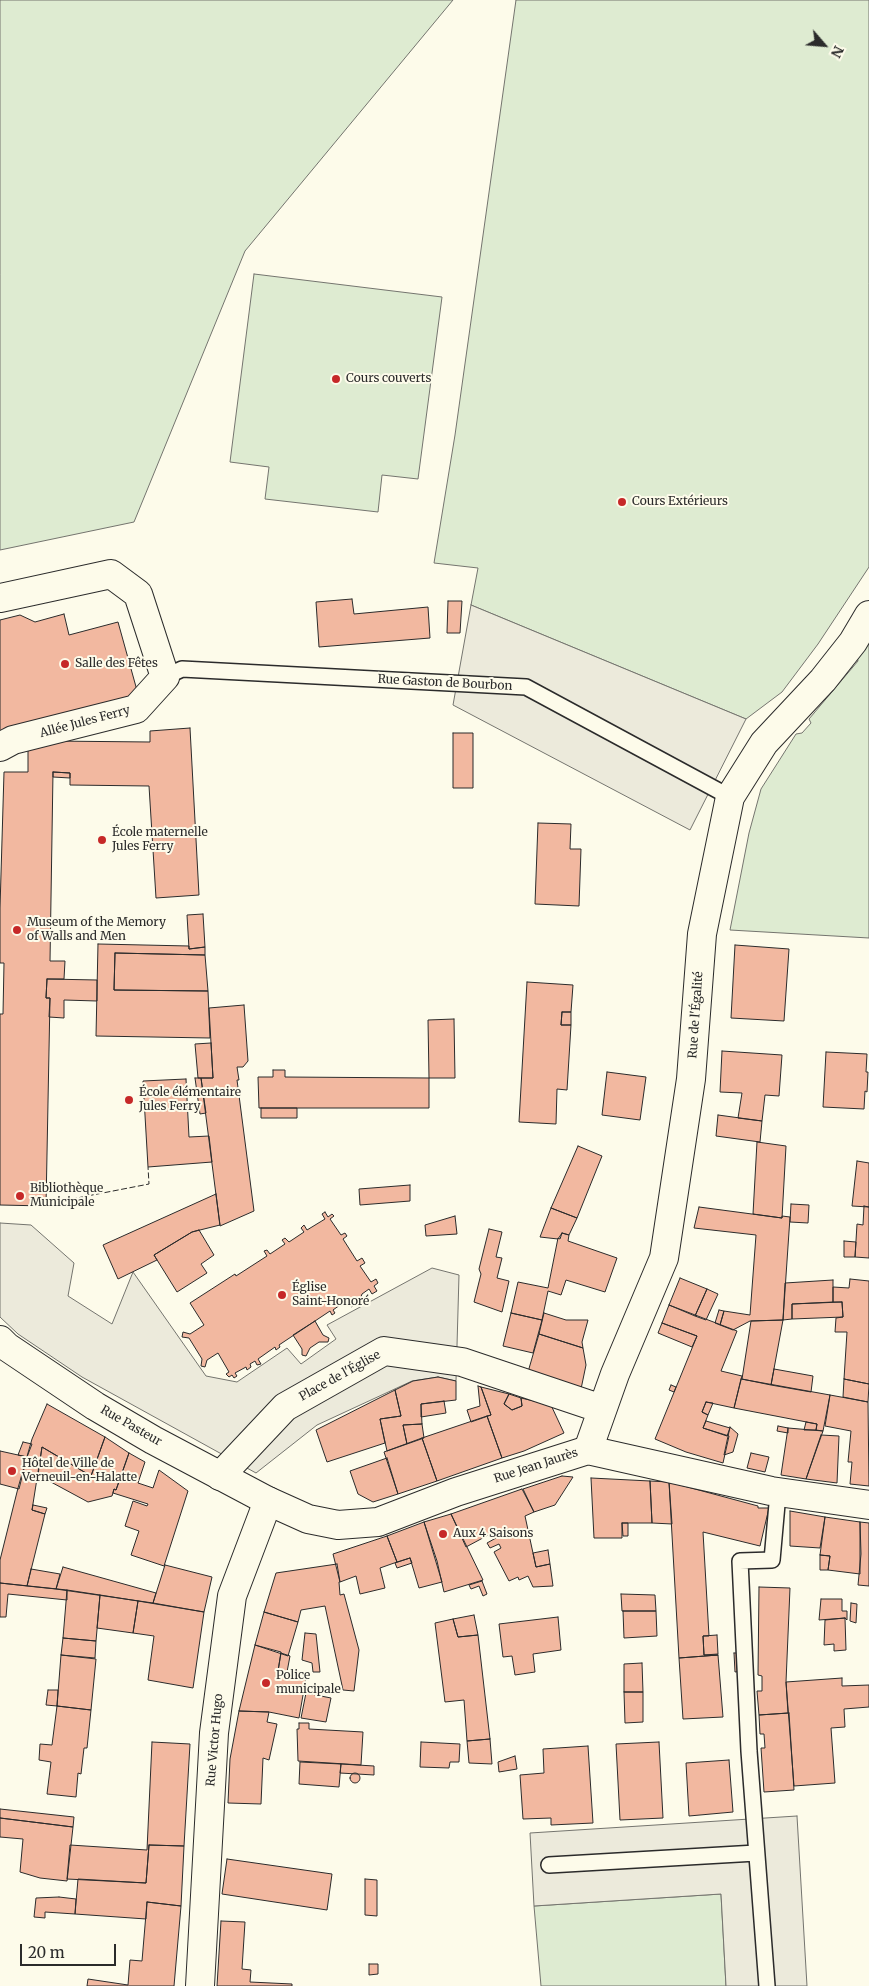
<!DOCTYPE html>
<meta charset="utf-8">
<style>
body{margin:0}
#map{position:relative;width:869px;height:1986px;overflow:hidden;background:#fdfbea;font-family:Merriweather,serif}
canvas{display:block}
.north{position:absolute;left:799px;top:20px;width:50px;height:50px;-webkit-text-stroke:4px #fdfbea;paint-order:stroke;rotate:117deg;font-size:14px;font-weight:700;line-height:20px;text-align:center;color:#2b2b2b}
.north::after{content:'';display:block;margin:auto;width:18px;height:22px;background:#2b2b2b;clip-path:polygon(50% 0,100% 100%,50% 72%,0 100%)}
.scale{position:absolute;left:20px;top:1944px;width:96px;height:22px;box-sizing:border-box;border:2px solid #2b2b2b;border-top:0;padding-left:6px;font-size:15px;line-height:18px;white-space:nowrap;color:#2b2b2b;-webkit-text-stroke:4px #fdfbea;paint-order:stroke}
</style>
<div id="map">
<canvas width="869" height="1986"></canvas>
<div class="north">N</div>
<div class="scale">20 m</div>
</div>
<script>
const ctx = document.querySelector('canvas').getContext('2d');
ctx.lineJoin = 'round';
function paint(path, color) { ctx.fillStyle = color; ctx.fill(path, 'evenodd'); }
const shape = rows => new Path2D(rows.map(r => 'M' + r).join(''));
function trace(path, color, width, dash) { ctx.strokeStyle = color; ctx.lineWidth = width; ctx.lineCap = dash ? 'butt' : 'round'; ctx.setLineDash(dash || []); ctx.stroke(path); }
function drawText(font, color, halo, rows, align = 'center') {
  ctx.font = font + ' Merriweather,serif'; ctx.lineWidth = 4; ctx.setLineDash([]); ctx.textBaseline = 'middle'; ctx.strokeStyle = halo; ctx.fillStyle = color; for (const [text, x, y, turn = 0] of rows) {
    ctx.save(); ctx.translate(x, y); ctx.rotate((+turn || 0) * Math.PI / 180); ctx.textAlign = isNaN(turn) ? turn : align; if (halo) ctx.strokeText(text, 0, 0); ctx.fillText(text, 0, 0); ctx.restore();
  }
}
const green = shape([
 [0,0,453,0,245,251,134,522,0,550,0,0],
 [516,0,869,0,869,567,818,644,782,692,746,719,471,605,478,568,434,563,455,435,516,0],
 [254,274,442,297,418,479,382,475,378,512,265,499,269,467,230,462,254,274],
 [869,635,869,938,730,930,749,833,761,789,796,734,802,733,811,723,809,719,858,661,857,656,869,635],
 [721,1894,726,1986,541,1986,534,1906,721,1894]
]);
paint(green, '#deebd1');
trace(green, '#74746e', 1);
const parking = shape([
 [471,605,746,719,690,830,453,705,471,605],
 [0,1223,31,1225,74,1263,68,1296,112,1324,133,1272,206,1376,237,1382,287,1348,301,1364,336,1339,327,1325,432,1268,459,1275,456,1381,438,1377,412,1381,317,1425,256,1473,82,1377,18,1334,0,1317,0,1223],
 [797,1816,807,1986,726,1986,721,1894,534,1906,530,1833,797,1816]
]);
paint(parking, '#eceadb');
trace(parking, '#74746e', 1);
const building = shape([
 [352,599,354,614,428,607,430,638,319,647,316,602,352,599],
 [448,601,462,601,460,633,447,633,448,601],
 [64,614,69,635,118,622,138,694,0,732,0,620,20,615,35,622,64,614],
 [190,728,199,895,156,898,149,786,70,785,70,773,53,772,50,961,65,961,64,979,47,979,46,998,50,998,46,1206,0,1205,0,1014,3,1014,4,963,0,963,0,908,4,772,28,772,28,745,51,741,150,742,150,731,190,728],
 [453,733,473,733,473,788,453,788,453,733],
 [53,772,70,773,70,778,53,777,53,772],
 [538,823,571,824,570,849,581,849,579,906,535,904,538,823],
 [203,914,205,947,189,949,187,915,203,914],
 [98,944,189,946,189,949,205,947,205,955,115,953,114,990,208,991,210,1038,96,1036,98,944],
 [735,945,789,949,784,1021,731,1018,735,945],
 [115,953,205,955,208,991,114,990,115,953],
 [47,979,97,980,97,1001,64,1000,64,1018,49,1017,50,998,46,998,47,979],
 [527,982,573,985,571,1012,562,1012,561,1025,571,1025,567,1090,557,1089,556,1124,519,1122,527,982],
 [244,1005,248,1061,243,1067,237,1067,239,1080,237,1080,254,1211,220,1226,201,1078,213,1078,209,1008,244,1005],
 [562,1012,571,1012,571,1025,561,1025,562,1012],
 [454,1019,455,1078,429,1078,428,1020,454,1019],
 [211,1043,213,1078,198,1078,195,1044,211,1043],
 [722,1051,782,1055,779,1096,765,1095,762,1121,738,1118,742,1093,720,1092,722,1051],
 [826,1052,867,1054,866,1072,868,1072,867,1092,865,1091,864,1109,823,1107,826,1052],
 [273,1070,285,1070,285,1077,429,1078,429,1108,259,1108,258,1077,273,1077,273,1070],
 [607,1072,646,1077,640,1120,602,1115,607,1072],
 [195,1078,201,1078,206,1113,200,1114,195,1078],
 [186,1079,189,1137,209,1136,212,1162,148,1167,143,1081,186,1079],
 [261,1108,297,1108,297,1118,261,1118,261,1108],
 [718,1115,762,1121,760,1142,716,1136,718,1115],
 [757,1142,786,1146,782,1218,753,1214,757,1142],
 [578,1146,602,1156,577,1218,551,1208,578,1146],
 [857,1161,869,1163,869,1207,852,1206,857,1161],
 [410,1185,410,1201,360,1205,359,1189,410,1185],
 [216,1194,220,1225,192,1232,154,1255,157,1260,118,1279,103,1245,216,1194],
 [791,1204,809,1205,808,1223,790,1222,791,1204],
 [864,1206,869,1207,869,1258,855,1257,857,1224,863,1225,864,1206],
 [699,1207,782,1218,782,1216,790,1217,783,1320,750,1321,733,1330,720,1325,724,1311,750,1315,756,1235,694,1228,699,1207],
 [551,1208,577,1218,569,1235,562,1233,558,1239,540,1237,551,1208],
 [325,1212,328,1217,332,1214,334,1216,330,1219,341,1235,345,1233,347,1236,343,1239,357,1261,362,1258,365,1263,360,1266,371,1282,376,1279,378,1283,374,1286,377,1291,372,1294,369,1289,362,1294,359,1302,356,1302,356,1304,351,1307,347,1300,333,1310,335,1313,332,1315,330,1311,279,1345,280,1347,276,1350,275,1347,258,1359,261,1364,257,1365,255,1361,250,1364,251,1367,247,1370,246,1367,235,1373,237,1376,234,1378,232,1375,229,1377,226,1374,229,1372,218,1353,207,1360,205,1367,201,1366,202,1359,189,1338,182,1337,183,1332,190,1334,204,1325,190,1303,235,1274,236,1276,267,1256,264,1251,267,1250,270,1254,285,1244,282,1240,285,1238,289,1242,304,1232,301,1228,304,1225,307,1230,325,1219,322,1214,325,1212],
 [455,1216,457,1234,426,1236,425,1225,455,1216],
 [489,1229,502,1232,496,1257,502,1258,497,1278,509,1281,502,1312,474,1302,481,1274,479,1269,489,1229],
 [199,1230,214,1255,201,1264,207,1273,177,1292,154,1255,192,1232,199,1230],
 [562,1233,569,1235,568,1241,617,1258,605,1292,566,1280,561,1295,548,1291,542,1320,511,1313,518,1282,548,1288,558,1238,560,1239,562,1233],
 [844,1241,856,1242,855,1257,844,1257,844,1241],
 [680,1278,707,1289,695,1316,669,1305,680,1278],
 [850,1279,869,1281,869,1384,844,1379,847,1332,835,1332,836,1318,843,1317,842,1302,833,1302,833,1287,849,1288,850,1279],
 [833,1280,833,1302,792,1304,792,1319,783,1320,785,1283,833,1280],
 [707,1289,718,1294,706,1320,695,1316,707,1289],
 [842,1302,843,1317,792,1319,792,1304,842,1302],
 [669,1305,737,1331,721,1371,742,1376,734,1408,706,1402,702,1412,708,1415,703,1428,729,1436,723,1463,686,1452,655,1439,697,1336,662,1323,669,1305],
 [719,1310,724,1311,720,1325,715,1323,719,1310],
 [511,1313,542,1320,533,1353,503,1346,511,1313],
 [544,1313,566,1320,588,1320,582,1342,583,1348,539,1334,544,1313],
 [783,1320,771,1385,742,1379,751,1321,783,1320],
 [315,1321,323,1335,329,1338,328,1342,319,1342,310,1348,306,1356,302,1355,302,1349,293,1335,315,1321],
 [662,1323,697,1336,692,1347,658,1333,662,1323],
 [539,1334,583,1348,586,1365,581,1389,528,1372,539,1334],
 [774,1369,813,1376,811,1392,771,1385,774,1369],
 [438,1377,456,1381,456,1400,421,1404,422,1424,403,1425,407,1444,387,1451,380,1419,401,1416,395,1390,413,1381,438,1377],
 [741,1379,830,1395,823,1431,816,1430,817,1424,734,1408,741,1379],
 [844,1379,869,1384,868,1402,843,1397,844,1379],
 [671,1385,676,1387,674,1392,669,1390,671,1385],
 [478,1386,481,1387,491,1415,471,1422,467,1410,480,1406,478,1386],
 [481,1387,509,1394,504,1404,512,1410,522,1406,521,1398,547,1404,550,1403,564,1433,524,1451,502,1458,487,1416,491,1415,481,1387],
 [395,1390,401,1416,380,1419,385,1443,327,1462,316,1430,395,1390],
 [509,1394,521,1398,522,1406,512,1410,504,1404,509,1394],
 [830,1395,868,1402,869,1486,850,1484,852,1462,848,1462,851,1431,825,1426,830,1395],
 [444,1401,446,1413,421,1417,421,1404,444,1401],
 [706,1402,713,1403,708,1415,702,1412,706,1402],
 [47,1404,105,1437,91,1476,42,1447,32,1510,45,1514,27,1586,0,1583,0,1560,18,1488,32,1439,47,1404],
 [487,1416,502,1458,437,1481,422,1438,487,1416],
 [706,1421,730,1428,727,1436,703,1428,706,1421],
 [806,1422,817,1424,816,1430,804,1430,806,1422],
 [422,1424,424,1438,407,1444,403,1425,422,1424],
 [778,1426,788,1428,788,1433,777,1431,778,1426],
 [730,1427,738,1434,733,1452,724,1455,730,1427],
 [788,1428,823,1431,806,1479,781,1475,788,1428],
 [821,1435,839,1436,837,1483,806,1479,821,1435],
 [105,1437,129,1453,116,1490,114,1489,112,1496,88,1502,38,1475,42,1447,91,1476,105,1437],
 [422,1438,437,1481,398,1494,384,1452,422,1438],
 [23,1442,32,1444,27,1457,18,1455,23,1442],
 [0,1451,27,1457,19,1489,0,1484,0,1451],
 [129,1453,145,1462,138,1483,153,1488,159,1470,188,1491,164,1566,131,1555,139,1531,125,1526,133,1501,147,1506,148,1504,113,1493,114,1489,116,1490,129,1453],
 [751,1453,769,1457,765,1472,747,1468,751,1453],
 [387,1458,398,1494,373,1502,358,1494,350,1471,387,1458],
 [562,1476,573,1477,555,1505,534,1512,523,1489,562,1476],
 [591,1478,650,1481,652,1523,622,1523,622,1538,594,1538,591,1478],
 [650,1481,669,1482,672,1524,652,1523,650,1481],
 [669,1482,758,1506,758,1508,769,1508,760,1546,703,1532,709,1636,703,1636,704,1655,718,1655,679,1658,669,1482],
 [522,1489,534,1512,525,1516,536,1567,550,1564,553,1586,533,1587,528,1576,519,1580,518,1577,509,1581,494,1552,501,1548,499,1544,490,1548,487,1543,496,1538,494,1532,466,1547,451,1514,522,1489],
 [33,1505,47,1508,45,1514,32,1510,33,1505],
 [790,1511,825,1517,820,1548,790,1546,790,1511],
 [451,1514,483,1580,444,1592,437,1561,424,1522,451,1514],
 [825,1517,860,1522,860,1574,828,1570,830,1556,820,1555,825,1517],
 [424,1522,442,1582,419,1588,410,1558,397,1562,387,1536,424,1522],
 [860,1522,869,1523,869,1586,858,1585,861,1554,860,1522],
 [622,1523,628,1523,628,1536,623,1536,622,1523],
 [387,1536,397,1562,380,1568,385,1588,360,1594,356,1576,340,1582,333,1554,387,1536],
 [548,1550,550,1564,536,1567,533,1553,548,1550],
 [820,1555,830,1556,828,1570,820,1570,820,1555],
 [410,1558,412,1563,397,1568,395,1563,410,1558],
 [337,1564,340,1582,339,1582,340,1595,344,1594,359,1650,354,1691,343,1690,325,1606,301,1610,298,1622,264,1612,276,1573,337,1564],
 [165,1565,212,1577,204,1612,153,1603,165,1565],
 [63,1567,156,1593,153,1603,56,1589,63,1567],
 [31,1569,60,1574,56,1589,27,1586,31,1569],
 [482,1581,487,1594,483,1596,479,1586,471,1589,469,1585,482,1581],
 [0,1583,67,1590,67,1600,8,1594,6,1617,0,1617,0,1583],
 [759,1587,790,1588,786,1682,788,1713,759,1715,757,1691,762,1691,762,1676,758,1675,759,1587],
 [67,1590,100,1595,96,1641,63,1638,67,1590],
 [621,1594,655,1595,656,1611,622,1611,621,1594],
 [100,1595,138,1601,133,1633,97,1628,100,1595],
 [821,1599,842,1599,842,1611,847,1611,847,1620,845,1618,819,1620,821,1599],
 [138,1601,204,1612,193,1688,148,1680,154,1636,133,1633,138,1601],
 [851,1603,857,1604,856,1623,850,1621,851,1603],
 [623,1611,656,1611,657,1636,624,1638,623,1611],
 [264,1612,298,1622,288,1656,255,1645,264,1612],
 [474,1615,478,1635,458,1637,453,1619,474,1615],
 [558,1617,561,1650,533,1654,535,1672,515,1675,512,1656,503,1657,499,1624,558,1617],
 [845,1618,846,1650,834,1651,834,1644,824,1645,825,1620,845,1618],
 [453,1619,458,1637,478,1635,490,1739,467,1741,464,1700,445,1702,435,1623,453,1619],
 [305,1633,316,1634,320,1672,313,1672,312,1663,302,1660,305,1633],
 [717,1635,718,1654,704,1655,703,1636,717,1635],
 [63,1638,96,1641,95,1658,61,1655,63,1638],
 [255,1645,281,1652,278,1671,304,1675,303,1677,306,1678,299,1718,269,1712,239,1711,255,1645],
 [281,1653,290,1656,287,1672,278,1671,281,1653],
 [734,1653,741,1653,742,1671,735,1672,734,1653],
 [61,1655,96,1659,91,1710,57,1706,61,1655],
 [718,1655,723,1717,683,1719,679,1658,718,1655],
 [642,1663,643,1692,624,1692,624,1664,642,1663],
 [842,1678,842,1686,869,1685,869,1707,844,1709,845,1727,831,1728,835,1783,794,1786,786,1682,842,1678],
 [48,1690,58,1690,57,1706,46,1705,48,1690],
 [624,1692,643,1692,643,1722,625,1723,624,1692],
 [306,1693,331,1698,326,1722,301,1718,306,1693],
 [57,1706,91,1710,87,1748,84,1748,81,1774,78,1773,76,1797,47,1794,51,1762,39,1760,40,1744,52,1745,57,1706],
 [239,1711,269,1712,267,1722,277,1724,269,1760,263,1758,261,1804,228,1803,230,1759,239,1711],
 [789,1713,794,1790,764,1792,761,1748,765,1748,764,1734,760,1734,759,1715,789,1713],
 [299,1723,309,1723,309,1729,363,1732,361,1765,298,1761,297,1729,299,1729,299,1723],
 [490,1739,492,1764,469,1763,467,1741,490,1739],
 [152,1742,190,1744,184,1846,149,1845,146,1883,67,1879,70,1845,147,1850,152,1742],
 [421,1742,460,1744,459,1762,450,1762,449,1768,420,1767,421,1742],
 [659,1742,663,1818,620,1820,616,1744,659,1742],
 [588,1746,593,1823,551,1825,551,1818,523,1819,520,1775,544,1773,543,1749,588,1746],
 [515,1756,517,1769,499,1772,498,1762,515,1756],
 [729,1760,733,1812,689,1816,686,1763,729,1760],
 [300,1762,341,1764,339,1787,299,1784,300,1762],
 [341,1764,374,1766,374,1775,340,1773,341,1764],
 '350 1778a5 5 0 1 1 10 0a5 5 0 1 1-10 0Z',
 [0,1809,74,1817,73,1827,0,1818,0,1809],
 [0,1818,73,1827,67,1881,40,1878,20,1872,23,1839,0,1837,0,1818],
 [149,1845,184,1846,181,1906,147,1902,146,1919,75,1914,78,1879,146,1883,149,1845],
 [227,1859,332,1874,327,1910,222,1894,227,1859],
 [365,1879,377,1880,377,1916,365,1915,365,1879],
 [59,1897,76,1899,75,1914,45,1912,45,1918,34,1917,36,1898,59,1897],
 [147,1902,181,1906,174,1986,87,1986,88,1979,128,1985,130,1960,142,1961,147,1902],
 [221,1921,245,1922,242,1969,251,1970,250,1982,292,1984,292,1986,217,1986,221,1921],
 [369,1964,378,1964,378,1974,369,1975,369,1964]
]);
paint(building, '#f2b8a0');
trace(building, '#2b2b2b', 1);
const lane = shape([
 [165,677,182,669,526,687,730,797],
 [549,1865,756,1853],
 [767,1986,749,1751,740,1561,772,1560,778,1493]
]);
const street = shape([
 [0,598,111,574,138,594,165,677,136,709,13,740,0,747],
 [588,1450,615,1374,664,1258,691,1079,702,934,730,797,764,743,823,680,853,642,869,615],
 [220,1476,285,1407,384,1351,462,1362,602,1409],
 [200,1986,214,1733,232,1596,268,1501]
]);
const secondary = shape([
 [0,1340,7,1347,95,1406,153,1440,268,1501,308,1519,338,1525,378,1522,456,1492,588,1450,771,1491,869,1505]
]);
trace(lane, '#2b2b2b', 18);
trace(street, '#2b2b2b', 30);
trace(secondary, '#2b2b2b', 30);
trace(lane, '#fdfbea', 15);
trace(street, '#fdfbea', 28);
trace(secondary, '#fdfbea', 28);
trace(shape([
 [46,1204,149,1184,148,1167]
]), '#2b2b2b', 1, [6, 2.5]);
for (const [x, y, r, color] of [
 [336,379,5,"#c62828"],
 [622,502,5,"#c62828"],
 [65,664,5,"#c62828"],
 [102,840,5,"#c62828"],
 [17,930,5,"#c62828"],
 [129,1100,5,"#c62828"],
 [20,1196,5,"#c62828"],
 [282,1295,5,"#c62828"],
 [12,1471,5,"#c62828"],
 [443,1534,5,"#c62828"],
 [266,1683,5,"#c62828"]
]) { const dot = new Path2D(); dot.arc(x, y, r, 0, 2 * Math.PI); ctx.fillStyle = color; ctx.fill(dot); trace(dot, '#fdfbea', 2); }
drawText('12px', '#2b2b2b', '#fdfbea', [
 ["Cours couverts",346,379],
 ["Cours Extérieurs",632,502],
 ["Salle des Fêtes",75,664],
 ["École maternelle",112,833],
 ["Jules Ferry",112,847],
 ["Museum of the Memory",27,923],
 ["of Walls and Men",27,937],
 ["École élémentaire",139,1093],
 ["Jules Ferry",139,1107],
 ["Bibliothèque",30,1189],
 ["Municipale",30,1203],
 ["Église",292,1288],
 ["Saint-Honoré",292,1302],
 ["Hôtel de Ville de",22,1464],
 ["Verneuil-en-Halatte",22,1478],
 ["Aux 4 Saisons",453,1534],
 ["Police",276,1676],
 ["municipale",276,1690]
], 'left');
drawText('12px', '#2b2b2b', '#fdfbea', [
 ["Rue Gaston de Bourbon",445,683,3],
 ["Allée Jules Ferry",85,722,-15],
 ["Rue de l'Égalité",696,1015,-86],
 ["Place de l'Église",340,1376,-29],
 ["Rue Pasteur",131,1426,30],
 ["Rue Jean Jaurès",536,1466,-18],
 ["Rue Victor Hugo",215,1740,-85]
]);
</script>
